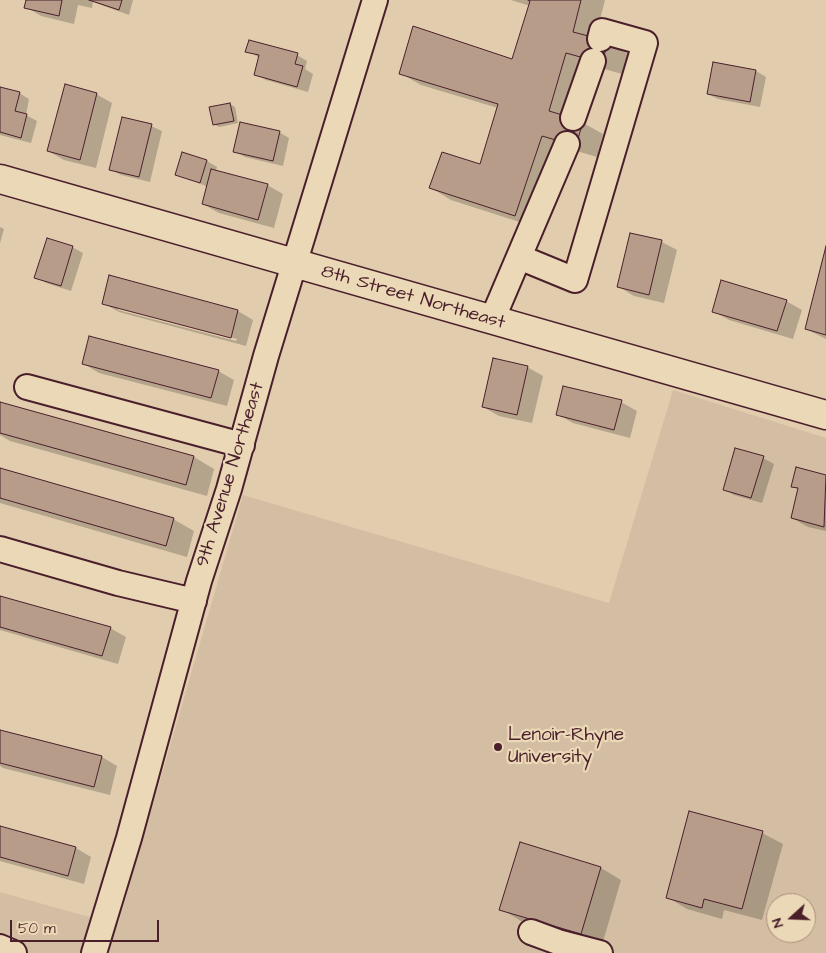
<!DOCTYPE html>
<style>
body{margin:0}
#map{position:relative;width:826px;height:953px;overflow:hidden;background:#e1cdae;font-family:"Architects Daughter",sans-serif}
canvas{display:block}
.north{position:absolute;left:766px;top:893px;width:50px;height:50px;box-sizing:border-box;background:#ebd8b6;border:1px solid #ab8e7e;border-radius:50%;rotate:250deg;font-size:14px;font-weight:700;line-height:20px;text-align:center;color:#4a1f2b}
.north::after{content:'';display:block;margin:auto;width:18px;height:22px;background:#4a1f2b;clip-path:polygon(50% 0,100% 100%,50% 72%,0 100%)}
.scale{position:absolute;left:10px;top:920px;width:149px;height:22px;box-sizing:border-box;border:2px solid #4a1f2b;border-top:0;padding-left:6px;font-size:15px;line-height:18px;white-space:nowrap;color:#4a1f2b;-webkit-text-stroke:4px #ebd8b6;paint-order:stroke}
</style>
<div id="map">
<canvas width="826" height="953"></canvas>
<div class="north">N</div>
<div class="scale">50 m</div>
</div>
<script>
const ctx = document.querySelector('canvas').getContext('2d');
ctx.lineJoin = 'round';
function paint(path, color) { ctx.fillStyle = color; ctx.fill(path, 'evenodd'); }
const shape = rows => new Path2D(rows.map(r => 'M' + r).join(''));
function trace(path, color, width, dash) { ctx.strokeStyle = color; ctx.lineWidth = width; ctx.lineCap = dash ? 'butt' : 'round'; ctx.setLineDash(dash || []); ctx.stroke(path); }
function drawText(font, color, halo, rows, align = 'center') {
  ctx.font = font + ' "Architects Daughter",sans-serif'; ctx.lineWidth = 4.5; ctx.setLineDash([]); ctx.textBaseline = 'middle'; ctx.strokeStyle = halo; ctx.fillStyle = color; for (const [text, x, y, turn = 0] of rows) {
    ctx.save(); ctx.translate(x, y); ctx.rotate((+turn || 0) * Math.PI / 180); ctx.textAlign = isNaN(turn) ? turn : align; if (halo) ctx.strokeText(text, 0, 0); ctx.fillText(text, 0, 0); ctx.restore();
  }
}
paint(shape([
 [673,390,826,438,826,953,0,953,0,892,118,925,243,495,609,603],
 [776,903,806,903,806,933,776,933]
]), '#d4bea3');
paint(shape([
 [27,0,133,0,129,15,93,2,92,8,78,5,74,24,41,16,26,7],
 [511,0,605,0,595,39,607,42,628,54,622,74,587,64,583,123,603,134,597,157,563,147,535,227,451,200,431,188,480,166,498,108,421,85,400,73,513,60,530,6],
 [247,51,297,55,307,61,305,69,313,74,308,92,266,80,256,74,260,58],
 [756,71,766,77,760,107,718,99,708,94],
 [0,88,19,93,29,99,26,115,37,121,31,143,0,135],
 [96,94,112,103,96,168,64,160,48,151],
 [230,104,235,107,238,123,219,127,214,124,211,108],
 [151,126,162,131,150,182,121,175,111,170],
 [279,132,289,138,283,166,245,157,234,151],
 [207,161,217,167,216,171,267,185,283,194,274,228,219,213,203,204,208,187,177,174],
 [0,227,4,229,0,243],
 [662,242,677,250,664,303,634,296,619,287],
 [72,247,83,253,71,291,46,283,36,277],
 [826,251,826,339,806,329],
 [786,301,802,310,793,339,729,320,713,311],
 [103,303,238,311,253,320,246,346,119,312],
 [118,307,237,339,236,341,118,310],
 [84,364,218,371,234,380,227,406,99,373],
 [527,367,543,376,532,423,499,416,483,407],
 [621,402,637,411,630,438,573,423,557,414],
 [0,403,194,457,214,469,207,496,10,441,0,435],
 [763,458,774,464,762,503,734,495,724,489],
 [797,469,826,476,826,531,808,527,792,518,799,490,793,486],
 [0,470,173,519,194,531,187,557,0,503],
 [0,597,110,628,126,637,118,664,0,630],
 [0,732,102,757,117,766,110,795,3,768,0,766],
 [0,827,76,848,91,857,84,884,0,861],
 [762,833,783,844,762,920,724,910,722,919,687,909,667,897],
 [520,843,601,868,621,880,602,945,521,921,501,909]
]), '#0003');
const building = shape([
 [26,0,62,0,59,16,24,8,26,0],
 [89,0,122,0,119,10,89,0],
 [528,0,581,0,573,32,608,41,602,63,566,53,549,111,583,121,576,146,542,136,515,216,429,188,442,152,480,164,498,104,399,74,413,26,512,59,530,1,528,0],
 [249,40,298,53,295,64,303,66,297,87,254,75,259,55,245,52,249,40],
 [713,62,756,70,750,102,707,94,713,62],
 [65,84,97,93,80,160,47,151,65,84],
 [0,87,20,92,15,111,27,114,21,138,0,132,0,87],
 [230,103,234,121,213,125,209,107,230,103],
 [122,117,152,124,139,177,109,170,122,117],
 [240,122,280,131,273,161,233,152,240,122],
 [182,152,207,160,200,183,175,175,182,152],
 [211,169,268,184,258,220,202,204,211,169],
 [630,233,662,240,649,295,617,287,630,233],
 [47,238,73,246,61,286,34,278,47,238],
 [826,246,826,335,805,329,826,246],
 [109,275,238,310,231,338,102,304,109,275],
 [721,280,787,300,777,331,712,312,721,280],
 [89,336,219,370,211,398,82,364,89,336],
 [493,358,528,366,517,415,482,407,493,358],
 [563,386,622,400,614,430,556,415,563,386],
 [0,402,194,456,186,485,0,433,0,402],
 [735,448,764,456,751,498,723,490,735,448],
 [796,467,826,475,824,527,791,518,798,488,791,487,796,467],
 [0,468,174,518,166,546,0,498,0,468],
 [0,596,111,627,102,656,0,627,0,596],
 [0,730,102,756,94,787,0,763,0,730],
 [689,811,763,831,742,909,704,899,702,908,666,898,689,811],
 [0,826,76,847,68,876,0,857,0,826],
 [520,842,601,867,581,934,499,910,520,842]
]);
paint(building, '#b79c89');
trace(building, '#4a1f2b', 1);
const minor = shape([
 [573,118,593,61],
 [519,257,575,280,645,43,602,31,600,39],
 [492,320,567,144],
 [27,387,242,445],
 [0,549,118,583,194,601],
 [531,932,558,942,600,953],
 [0,947,14,953],
 [94,953,129,838,199,581,229,489,266,356,375,0]
]);
const major = shape([
 [0,179,826,415]
]);
trace(minor, '#4a1f2b', 28);
trace(major, '#4a1f2b', 31);
trace(minor, '#ebd8b6', 24);
trace(major, '#ebd8b6', 28);
for (const [x, y, r, color] of [
 [498,747,5,"#4a1f2b"]
]) { const dot = new Path2D(); dot.arc(x, y, r, 0, 2 * Math.PI); ctx.fillStyle = color; ctx.fill(dot); trace(dot, '#ebd8b6', 2); }
drawText('19px', '#4a1f2b', '#ebd8b6', [
 ["8th Street Northeast",413,298,16],
 ["9th Avenue Northeast",231,475,-73]
]);
drawText('19px', '#4a1f2b', '#ebd8b6', [
 ["Lenoir-Rhyne",508,736],
 ["University",508,758]
], 'left');
</script>
